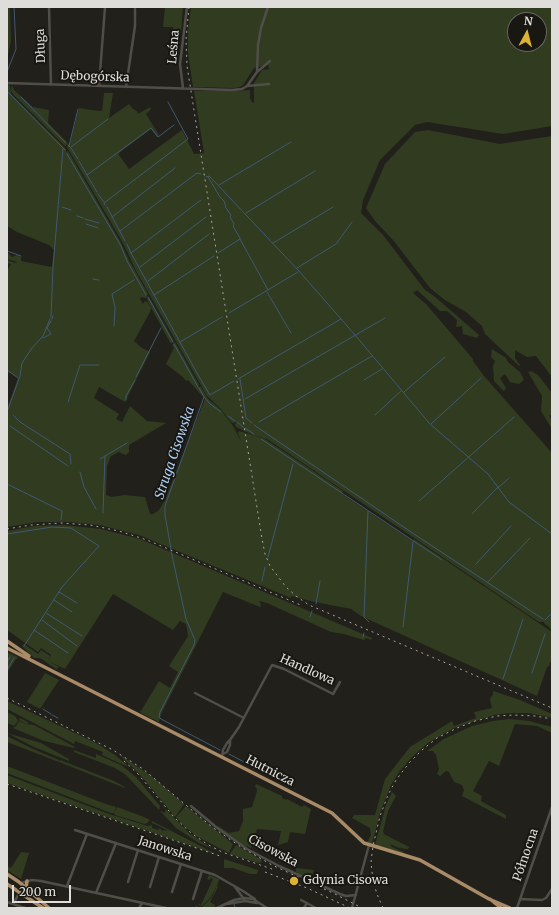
<!DOCTYPE html>
<meta charset="utf-8">
<style>
body{margin:0}
#map{position:relative;width:559px;height:915px;overflow:hidden;background:#22201b;font-family:Merriweather,serif}
canvas{display:block}
.frame{position:absolute;inset:0;border:8px solid #deddd9;pointer-events:none}
.north{position:absolute;left:507px;top:12px;width:40px;height:40px;box-sizing:border-box;background:#191712;border:1px solid #686662;border-radius:50%;rotate:7deg;font-size:11px;font-weight:700;line-height:16px;text-align:center;color:#deddd9}
.north::after{content:'';display:block;margin:auto;width:14px;height:18px;background:#ddb133;clip-path:polygon(50% 0,100% 100%,50% 72%,0 100%)}
.scale{position:absolute;left:12px;top:885px;width:59px;height:18px;box-sizing:border-box;border:2px solid #deddd9;border-top:0;padding-left:5px;font-size:12px;line-height:14px;white-space:nowrap;color:#deddd9;-webkit-text-stroke:3px #191712;paint-order:stroke}
</style>
<div id="map">
<canvas width="559" height="915"></canvas>
<div class="frame"></div>
<div class="north">N</div>
<div class="scale">200 m</div>
</div>
<script>
const ctx = document.querySelector('canvas').getContext('2d');
ctx.lineJoin = 'round';
function paint(path, color) { ctx.fillStyle = color; ctx.fill(path, 'evenodd'); }
const shape = rows => new Path2D(rows.map(r => 'M' + r).join(''));
function trace(path, color, width, dash) { ctx.strokeStyle = color; ctx.lineWidth = width; ctx.lineCap = dash ? 'butt' : 'round'; ctx.setLineDash(dash || []); ctx.stroke(path); }
function drawText(font, color, halo, rows, align = 'center') {
  ctx.font = font + ' Merriweather,serif'; ctx.lineWidth = 4; ctx.setLineDash([]); ctx.textBaseline = 'middle'; ctx.strokeStyle = halo; ctx.fillStyle = color; for (const [text, x, y, turn = 0] of rows) {
    ctx.save(); ctx.translate(x, y); ctx.rotate((+turn || 0) * Math.PI / 180); ctx.textAlign = isNaN(turn) ? turn : align; if (halo) ctx.strokeText(text, 0, 0); ctx.fillText(text, 0, 0); ctx.restore();
  }
}
paint(shape([
 [7,7,10,7,11,41,7,59],
 [165,7,183,7,181,33,173,33,173,27,163,27],
 [191,7,552,7,552,126,503,134,427,122,415,125,380,160,363,200,361,213,383,235,425,290,434,296,479,335,477,338,463,334,462,326,456,327,457,320,447,311,440,311,417,290,413,293,426,304,473,359,473,361,484,376,552,453,552,630,544,623,544,622,539,622,267,439,253,435,236,427,235,425,236,422,232,423,220,408,207,396,135,269,125,247,109,219,67,147,68,143,70,144,79,108,91,110,102,111,104,93,113,93,109,118,129,104,133,109,137,111,138,114,150,107,151,109,146,114,159,135,157,137,151,129,119,153,119,155,129,169,182,130,194,154,204,153,194,91,239,91,250,90,250,99,253,103,254,103,254,83,262,70,269,69,268,65,254,68,243,85,240,87,234,88,193,87,188,53,188,31],
 [515,20,539,20,539,44,515,44],
 [7,84,10,86,11,94,66,149,66,152,68,151,120,241,129,260,148,294,146,298,141,297,140,299,143,304,145,301,147,302,151,308,150,312,134,341,142,348,150,352,125,402,99,387,94,398,119,414,116,419,122,422,130,406,147,421,166,423,129,445,129,452,126,455,123,454,119,452,111,456,107,466,106,495,112,497,124,495,145,497,150,514,153,514,159,510,165,500,205,399,188,380,186,381,183,377,166,364,174,348,172,345,175,342,199,385,198,387,201,387,208,399,221,410,233,426,241,441,238,433,239,431,265,439,343,491,342,494,413,541,414,539,552,632,552,662,550,662,549,666,547,667,537,696,361,616,351,609,315,602,291,596,291,598,139,535,100,525,69,522,38,522,7,527,7,409,18,378,7,371,7,271,11,264,7,263,7,260,16,263,17,262,7,259,7,252,12,257,17,255,21,257,21,261,52,267,54,250,49,245,17,232,7,226],
 [12,85,14,90,33,107,49,110,48,123,67,142,66,146,65,146,14,95,11,91],
 [428,130,500,144,552,136,552,377,536,356,527,357,515,350,515,358,520,365,519,366,485,334,482,326,466,312,445,300,430,288,393,240,375,221,366,208,385,164,415,132],
 [148,297,149,297,174,341,171,344,147,300],
 [492,349,506,358,508,362,520,372,524,380,519,384,510,382,505,374,500,378,506,388,504,391,494,381,493,366,495,361,491,357],
 [531,371,538,375,552,393,552,416,549,415,552,422,552,429,541,411,542,396,528,372],
 [63,525,101,529,140,539,372,638,371,640,366,638,364,640,344,634,331,632,267,603,259,601,261,605,260,607,223,592,161,714,159,722,141,713,140,710,141,711,159,681,170,688,178,672,169,666,188,636,186,624,180,621,173,630,113,594,65,669,48,661,51,655,41,648,38,652,7,630,7,531,34,526],
 [24,644,38,654,41,650,50,656,48,661,59,667,58,668,56,669,40,658,34,658,22,646],
 [7,652,18,657,17,659,16,659,7,673],
 [45,673,59,680,40,709,27,702],
 [493,691,520,700,552,714,552,718,529,713,509,713,494,715,454,728,428,743,412,757,399,772,391,785,380,813,372,844,367,842,371,835,370,828,352,818,354,815,375,815,385,779,410,747,452,721,454,726,476,718,474,712,492,708,490,699,493,694],
 [7,701,96,743,115,755,127,765,126,766,102,755,103,752,75,741,74,744,7,709],
 [7,712,15,716,17,719,18,721,14,726,7,723],
 [20,718,29,723,26,724,34,725,75,747,74,748,44,741,13,728,16,726,19,721,26,724,19,720],
 [509,719,529,721,552,727,552,733,537,726,515,724,499,766,489,761,473,791,482,796,481,801,506,815,506,819,462,796,464,790,462,785,454,782,449,772,446,771,440,776,437,774,439,769,436,755,433,751,427,751,444,739,472,726,493,721],
 [7,733,41,743,69,759,69,761,34,747],
 [7,736,33,749,59,760,59,762,7,742],
 [74,750,96,758,96,754,121,765,136,777,160,806,159,810,126,775,115,768,74,752],
 [119,754,154,778,184,804,175,817,142,777],
 [60,760,114,781,125,787,125,788,59,762],
 [7,766,103,803,116,807,114,813,111,813,7,773],
 [7,775,109,814,148,826,152,825,152,828,158,830,160,828,162,831,164,830,168,831,159,826,152,823,152,821,218,855,7,783],
 [256,784,282,796,282,798,286,800,287,799,302,807,304,805,311,809,305,834,290,832,288,842,278,845,281,831,257,829,251,848,241,844,217,827,218,826,229,833,239,831,243,821,243,809,252,807,257,791,257,789,255,786],
 [392,792,396,796,388,811,383,832,384,834,409,847,408,849,405,849,399,847,404,850,390,844,392,847,404,852,403,853,375,845,386,805],
 [157,800,189,833,210,847,223,853,199,843,176,828,160,811,161,811,164,813,166,810],
 [186,806,233,844,229,853,196,836,183,825,176,817],
 [117,807,144,817,150,820,147,823,145,824,115,815,114,813],
 [236,845,262,860,261,862,258,863,230,854],
 [21,852,29,853,21,879,7,870,7,866,11,868],
 [224,859,258,870,257,874,250,874,233,868,224,868],
 [296,868,314,870,311,880,296,872],
 [209,875,219,879,219,880,217,886,226,893,218,887,210,902,215,905,215,907,212,908,195,908,196,905,199,908,202,907,212,897,218,883,211,897,203,905,201,906,198,905,199,904,201,905,213,879,210,878,210,880,207,879]
]), '#303b20');
trace(shape([
 [7,72,16,49,14,7],
 [7,91,65,150],
 [21,97,66,143],
 [68,145,71,148,78,159],
 [69,146,78,109],
 [71,147,108,119],
 [67,154,121,246,127,261,146,295],
 [79,161,87,175,151,128,158,137,174,125],
 [87,175,97,192],
 [206,177,209,176,212,179,299,271,355,335,430,424,488,474,509,502,552,534],
 [208,177,220,197,224,201,226,208,231,215,230,217,234,224,233,226,240,238,240,239,268,290],
 [219,185,291,142],
 [98,194,104,202],
 [105,205,104,203,188,139,168,102],
 [62,207,71,210],
 [107,207,125,241],
 [246,213,315,171],
 [77,216,83,218],
 [112,217,175,168],
 [85,219,99,223],
 [86,224,98,228],
 [120,231,197,173,201,174],
 [273,243,333,207],
 [127,244,131,253,201,200],
 [7,251,21,256],
 [131,253,197,373,210,395,234,381],
 [218,253,240,239],
 [140,267,206,217],
 [297,268,336,244,352,222],
 [93,279,99,280],
 [148,281,209,234],
 [267,292,291,333],
 [154,295,214,256],
 [148,297,173,342],
 [229,313,298,272],
 [51,317,53,267,63,149],
 [52,319,53,316],
 [114,326,115,307,112,294,134,280],
 [43,338,51,334,47,328,51,321],
 [180,342,222,317],
 [174,344,198,387],
 [7,370,18,378],
 [136,377,161,328],
 [238,379,341,319],
 [240,379,246,418,252,423],
 [364,380,382,369],
 [404,392,445,357],
 [205,398,210,404,221,412],
 [245,399,385,318],
 [126,400,126,396,135,380],
 [68,402,80,365,99,365],
 [7,412,20,376,22,363,32,348,43,336,50,319],
 [13,415,20,422,70,454,71,464],
 [375,415,401,391],
 [228,416,235,421],
 [237,422,243,427],
 [259,422,372,356],
 [431,424,481,378],
 [254,425,414,534],
 [10,426,68,466],
 [245,428,254,434],
 [261,439,442,560],
 [100,459,127,443],
 [80,472,84,487,96,509],
 [7,484,62,511,61,520],
 [498,488,509,478],
 [419,501,514,417],
 [368,511,364,617,369,622],
 [103,513,105,456],
 [472,514,498,487],
 [7,534,52,527,71,528,99,546,62,587,24,646],
 [414,534,543,619],
 [171,549,165,515,165,506,204,397,199,388],
 [171,551,186,619,195,640,194,645,160,712,159,717,161,719,220,750],
 [268,557,293,464],
 [476,564,511,526],
 [262,581,265,567],
 [488,582,530,538],
 [59,592,77,603],
 [54,600,72,612],
 [316,604,320,581],
 [46,613,82,636],
 [310,617,312,611],
 [42,620,77,646],
 [545,620,552,613],
 [403,627,413,542],
 [34,630,68,653],
 [363,637,364,633],
 [7,662,10,657],
 [7,670,14,658],
 [532,673,545,634],
 [503,679,523,619],
 [43,709,51,714],
 [52,715,58,718],
 [229,754,250,765,254,769],
 [234,904,235,908]
]), '#405972', 1);
trace(shape([
 [49,7,51,85],
 [257,72,270,61],
 [7,83,232,90,242,89,247,86,257,72,258,45,261,28,268,7],
 [99,86,105,7],
 [247,86,269,84],
 [126,87,135,26,135,9],
 [183,88,180,64,187,7],
 [195,693,244,718],
 [223,754,227,752,230,745,230,741],
 [222,757,223,750,227,743,230,740,239,727,272,665,284,669,333,694,340,682],
 [191,806,216,827,247,849,279,866,340,894,346,896,356,895],
 [75,830,215,875,243,891,255,899,255,900],
 [128,882,138,850],
 [21,883,32,880,41,881,166,908],
 [67,886,87,834],
 [150,887,159,857],
 [235,887,244,899],
 [172,892,181,864],
 [96,893,116,843],
 [193,899,202,871],
 [520,899,542,900,546,898,552,889],
 [301,900,316,908],
 [7,902,25,908],
 [13,904,20,892],
 [227,904,245,901,257,903],
 [139,908,142,903],
 [217,908,234,900,244,898,253,899,267,908],
 [304,908,307,903],
 [352,908,369,845],
 [517,908,552,807]
]), '#504e48', 2.5);
trace(shape([
 [7,641,29,656],
 [7,648,332,813,364,843,420,860,489,899,510,908],
 [7,874,19,882,49,908],
 [7,884,43,908],
 [26,888,27,881],
 [490,899,501,908]
]), '#a98b68', 3.5);
trace(shape([
 [189,7,186,40,187,66,262,539,265,554,270,566,286,587,296,596,309,605,552,708],
 [7,529,31,525,61,523,90,525,119,531,147,540,303,606],
 [7,698,113,750,143,769,212,827,241,847,272,865,335,894,362,908],
 [124,761,138,774,174,817,191,833,207,844,222,852,272,869],
 [7,784,223,857],
 [265,872,307,888,350,908],
 [383,908,377,894,373,881,371,862,373,846,380,816,388,795,396,780,409,763,422,750,437,738,457,728,475,721,497,716,514,715,535,716,552,719]
]), '#a5a4a0', 1, [2, 4]);
for (const [x, y, r, color] of [
 [294,881,5,"#ddb133"]
]) { const dot = new Path2D(); dot.arc(x, y, r, 0, 2 * Math.PI); ctx.fillStyle = color; ctx.fill(dot); trace(dot, '#191712', 1.5); }
drawText('12px', '#deddd9', '#191712', [
 ["Długa",41,46,-92],
 ["Leśna",174,47,-85],
 ["Dębogórska",95,77,2],
 ["Handlowa",307,670,24],
 ["Hutnicza",270,771,27],
 ["Janowska",165,849,18],
 ["Cisowska",273,851,28],
 ["Północna",526,855,-71]
]);
drawText('12px', '#deddd9', '#191712', [
 ["Gdynia Cisowa",303,881]
], 'left');
drawText('italic 13px', '#aed2f7', '#191712', [
 ["Struga Cisowska",175,453,-71]
]);
</script>
